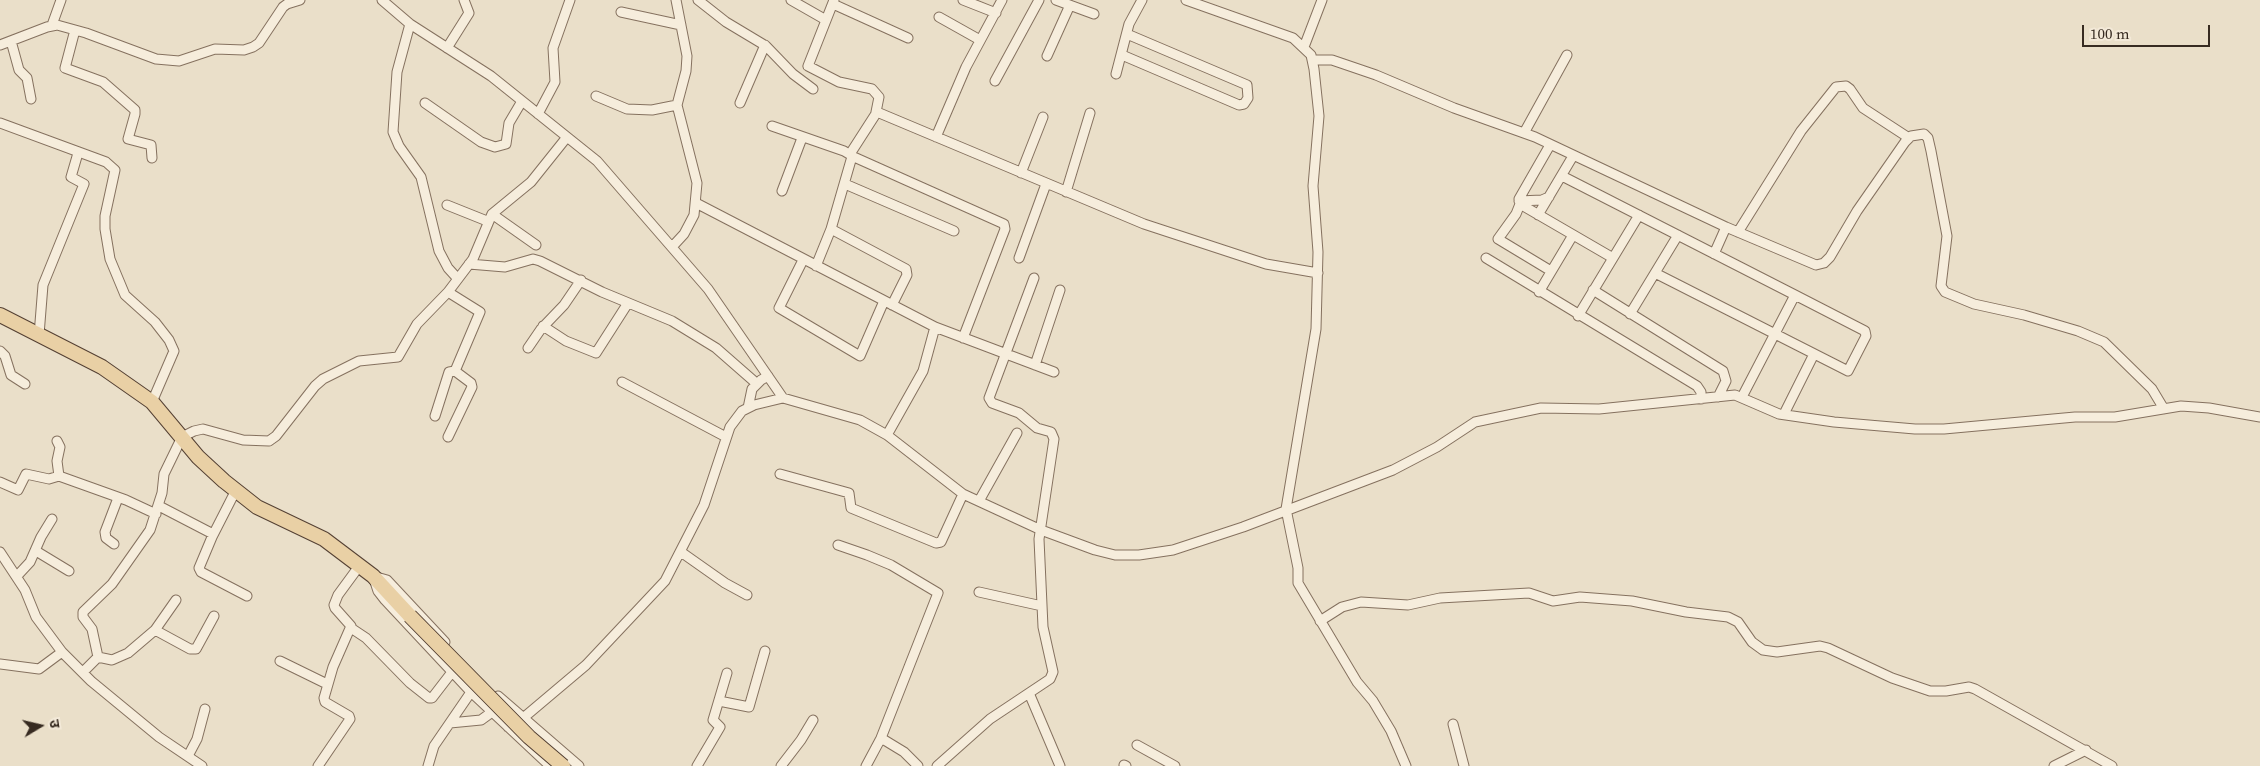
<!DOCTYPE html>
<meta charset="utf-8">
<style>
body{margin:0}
#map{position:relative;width:2260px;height:766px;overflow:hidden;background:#eadfc9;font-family:"Source Serif 4","Noto Sans Devanagari",serif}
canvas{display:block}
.north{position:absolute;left:15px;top:701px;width:50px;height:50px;-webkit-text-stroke:4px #f3e9d8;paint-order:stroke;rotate:81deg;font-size:14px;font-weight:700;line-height:20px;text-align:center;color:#372b21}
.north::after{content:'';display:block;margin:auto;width:18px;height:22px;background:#372b21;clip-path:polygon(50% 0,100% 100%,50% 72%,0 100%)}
.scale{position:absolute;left:2082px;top:25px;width:128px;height:22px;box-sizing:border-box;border:2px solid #372b21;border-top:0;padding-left:6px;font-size:15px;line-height:18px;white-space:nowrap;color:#372b21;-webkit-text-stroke:4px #f3e9d8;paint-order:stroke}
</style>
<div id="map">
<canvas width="2260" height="766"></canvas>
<div class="north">उ</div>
<div class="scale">100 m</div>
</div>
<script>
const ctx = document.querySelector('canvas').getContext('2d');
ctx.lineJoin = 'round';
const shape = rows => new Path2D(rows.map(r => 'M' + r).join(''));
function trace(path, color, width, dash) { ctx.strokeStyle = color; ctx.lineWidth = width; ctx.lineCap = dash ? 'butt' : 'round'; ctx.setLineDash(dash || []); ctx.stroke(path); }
const minor = shape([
 [382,0,410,24,491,76,597,161,708,289,783,398],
 [698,0,726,22,766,46,793,74,813,89],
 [791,0,826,20],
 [834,0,808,66,839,82,872,89,879,97,876,112],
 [963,0,996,13],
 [1056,0,1094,14],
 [1186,0,1293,38,1311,55,1314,69,1319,116,1313,186,1318,252,1316,329,1286,509,1298,568,1298,583,1357,682,1373,701,1391,731,1406,766],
 [833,4,908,38],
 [621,12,681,25],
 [939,17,980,40],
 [410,24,397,72,393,132,399,146,421,177,439,251,448,268,458,279],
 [52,25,61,0],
 [75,30,65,68,103,82,135,110,135,114,128,139,151,145,152,158],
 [11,41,19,70,27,78,31,99],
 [0,45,47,27,57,25,86,33,156,59,179,61,215,49,244,50,253,47,259,43,283,7,287,4,300,0],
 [1304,47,1322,0],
 [447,48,469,13,464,0],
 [1122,55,1239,105,1244,104,1248,98,1247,85,1127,34],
 [1047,56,1070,5],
 [1312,60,1332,60,1376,75,1454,108,1535,137,1726,227,1816,265,1824,263,1830,257,1857,211,1905,142,1911,136,1924,134,1928,138,1931,151,1947,236,1941,286,1945,292,1974,304,2024,315,2078,331,2104,342,2152,389,2164,409],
 [1116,74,1129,24,1142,0],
 [995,81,1039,0],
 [596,96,627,109,652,110,677,105],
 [425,103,481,142,495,147,506,144,509,123,522,101],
 [740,103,765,45],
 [538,114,555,82,553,48,570,0],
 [0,123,106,162,115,170,105,216,105,229,110,259,125,295,155,322,169,340,174,351,152,402],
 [772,126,844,151,854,157],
 [1524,133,1567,55],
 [936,137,966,67,1002,0],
 [1550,145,1519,199,1520,204,1613,258],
 [850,154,877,112,1144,224,1266,264,1318,273],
 [1021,173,1043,117],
 [1562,176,1795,295,1742,397],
 [845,184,954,231],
 [782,191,802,138],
 [1066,192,1090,113],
 [1519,201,1542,200,1549,197],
 [696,203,935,327,923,371,887,435],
 [1520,204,1516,214,1498,239,1551,271],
 [447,205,487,221],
 [492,214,536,245],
 [1538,215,1573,156],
 [831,229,906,269,907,275,892,305],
 [1738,232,1801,131,1836,87,1846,86,1850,89,1863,108,1909,138],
 [672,247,684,234,694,215,697,183,677,105,686,71,687,56,676,0],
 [1714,254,1726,227],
 [1019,258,1046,184],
 [1486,258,1697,386,1701,392,1701,399],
 [803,260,779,308,860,356,884,301],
 [469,264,505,267,533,259,540,261,602,292,672,321,716,348,756,383],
 [816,266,831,229,851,160,854,157,1004,224,1005,229,963,338],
 [1655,273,1848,371,1866,336,1865,331,1795,295],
 [1593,290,1723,371,1726,381,1718,397],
 [448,292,480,312,455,371,471,383,472,387,448,437],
 [1539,292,1573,235],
 [1630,314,1678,235],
 [1578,316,1639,215],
 [543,326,566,341,596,353,628,303],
 [935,327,1054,372],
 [39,335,43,285,84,184,71,177,78,153],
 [528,348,541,329,564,305,581,280],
 [0,351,5,356,11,375,25,384],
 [1035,365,1060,290],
 [622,382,726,437],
 [748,408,752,389,761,380,768,376],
 [1784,414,1814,354],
 [435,416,449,372,455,371],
 [57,441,60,447,57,461,59,476],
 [780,474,849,493,851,508,936,543,941,542,963,494],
 [0,482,18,490,26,474,49,479,59,476,126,500,156,514],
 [236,490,212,537,199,568,201,572,247,596],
 [979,501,1017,433],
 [159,506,213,534],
 [114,544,106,538,105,532,118,498],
 [838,545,867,555,891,565,938,593,881,738,866,766],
 [36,551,69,571],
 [0,552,25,590,36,617,62,652,91,681,159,737,202,766],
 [681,552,725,583,747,595],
 [17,576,30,562,41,537,52,519],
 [979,592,1042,606],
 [1320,621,1342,607,1361,602,1408,605,1440,598,1529,593,1553,601,1580,597,1632,601,1686,612,1728,617,1738,622,1752,642,1763,650,1777,652,1820,646,1828,648,1892,678,1930,691,1946,691,1969,687,1975,689,2112,766],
 [351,628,366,638,410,683,429,698,432,698,452,672],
 [155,630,190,649,196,649,214,616],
 [445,642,387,580,373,576,378,591,385,600,471,692,550,766],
 [98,657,112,660,128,653,155,630,176,600],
 [280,661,327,684],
 [0,664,39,669,62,652],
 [83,672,98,657,92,629,83,617,83,612,112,584,150,530,162,493,164,474,182,437,194,431,203,429,243,440,269,441,276,436,315,386,323,379,359,361,398,357,417,324,448,292,473,259,492,214,531,182,567,137],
 [1029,693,1060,766],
 [498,696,579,766],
 [719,701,749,707,765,651],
 [450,723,481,720,492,712],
 [1453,724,1464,766],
 [508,727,522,719,586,665,665,581,704,505,730,427,742,411,754,405,783,398,860,420,887,435,963,494,1041,530,1095,550,1115,555,1139,555,1173,550,1243,527,1393,470,1437,447,1475,422,1541,408,1599,409,1735,395,1779,414,1834,422,1915,429,1944,429,2075,417,2115,417,2181,406,2209,408,2260,417],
 [881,738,904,752,918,766],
 [1137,745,1175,766],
 [188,756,197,739,205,709],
 [1124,765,1126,766],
 [318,766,350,719,349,716,325,702,324,698,333,667,351,626,335,608,334,605,338,595,360,565],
 [428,766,434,746,471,692],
 [697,766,720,727,713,720,727,673],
 [781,766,801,740,813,720],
 [937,766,990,719,1050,679,1053,672,1043,627,1039,539,1054,439,1051,432,1037,428,1019,413,992,403,989,398,1034,278],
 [2054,766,2086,750]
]);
const primary = shape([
 [0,315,102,367,152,402,198,457,224,481,257,507,324,539,373,576,410,616]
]);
trace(minor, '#85715f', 11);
trace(primary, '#544033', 16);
trace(minor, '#f6eddc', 9);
trace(primary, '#e9d0a5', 14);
const primaryBridge = shape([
 [410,616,529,737,563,766]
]);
trace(primaryBridge, '#544033', 16, []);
trace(primaryBridge, '#e9d0a5', 14);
</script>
